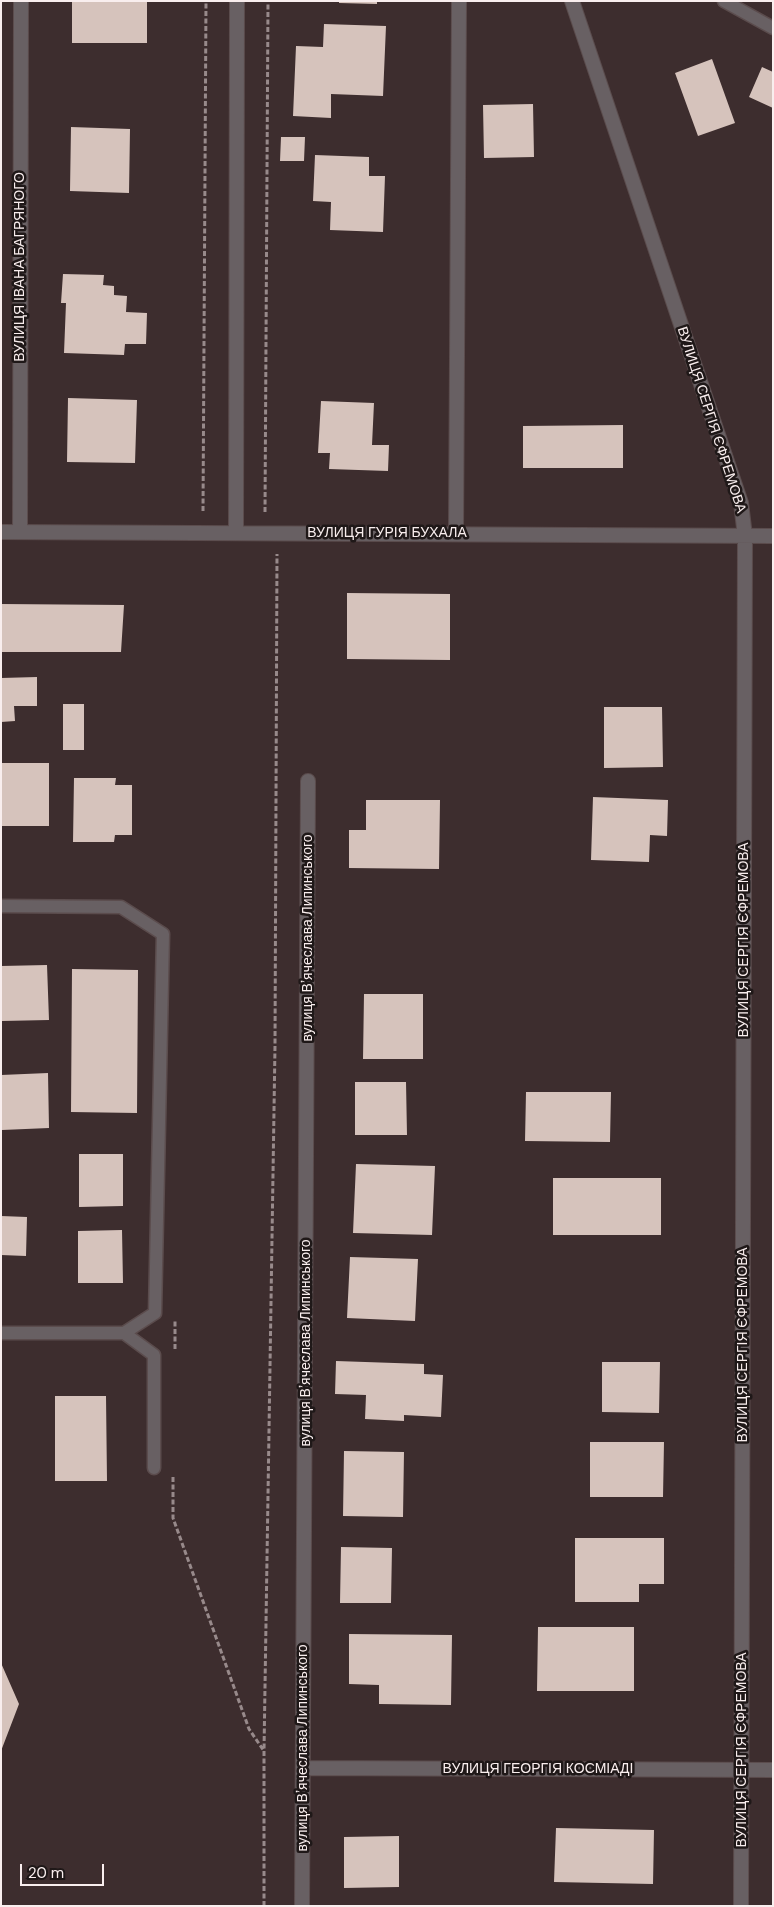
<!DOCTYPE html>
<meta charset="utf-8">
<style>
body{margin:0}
#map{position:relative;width:774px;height:1907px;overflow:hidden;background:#3d2d2e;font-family:"DM Sans",sans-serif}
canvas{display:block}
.frame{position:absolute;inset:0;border:2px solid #f9eeee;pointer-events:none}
.scale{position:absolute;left:20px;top:1864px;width:84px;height:22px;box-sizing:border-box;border:2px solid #f9eeee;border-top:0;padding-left:6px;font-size:15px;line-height:18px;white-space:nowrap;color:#f9eeee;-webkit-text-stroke:4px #1f1818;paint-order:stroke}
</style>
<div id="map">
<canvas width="774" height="1907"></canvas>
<div class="frame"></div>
<div class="scale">20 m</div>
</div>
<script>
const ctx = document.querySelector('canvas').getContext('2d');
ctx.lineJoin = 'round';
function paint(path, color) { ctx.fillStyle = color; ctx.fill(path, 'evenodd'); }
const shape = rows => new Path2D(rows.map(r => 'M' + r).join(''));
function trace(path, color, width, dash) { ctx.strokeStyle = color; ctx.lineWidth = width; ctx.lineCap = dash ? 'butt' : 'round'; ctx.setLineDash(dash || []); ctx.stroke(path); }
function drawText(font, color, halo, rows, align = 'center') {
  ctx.font = font + ' "DM Sans",sans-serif'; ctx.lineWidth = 5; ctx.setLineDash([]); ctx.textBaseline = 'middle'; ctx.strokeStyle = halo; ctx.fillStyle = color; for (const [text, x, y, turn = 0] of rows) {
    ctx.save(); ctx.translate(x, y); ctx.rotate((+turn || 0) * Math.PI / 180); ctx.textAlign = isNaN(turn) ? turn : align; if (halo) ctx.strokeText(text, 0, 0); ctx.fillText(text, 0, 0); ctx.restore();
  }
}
paint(shape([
 [72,1,147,1,147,43,72,43],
 [339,1,377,1,377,4,339,3],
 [324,24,386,26,383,96,331,94,331,118,293,116,296,46,323,47],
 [712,59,735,123,698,136,675,73],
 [762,67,773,72,773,108,749,97],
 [533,104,534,157,484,158,483,105],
 [71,127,130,129,129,193,70,191],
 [281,137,305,137,304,161,280,161],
 [315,155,369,157,369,176,385,176,383,232,330,230,331,202,313,201],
 [63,274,104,275,103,285,114,286,114,295,127,296,126,312,147,313,146,344,125,344,124,355,64,353,66,303,61,303],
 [68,398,137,400,135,463,67,462],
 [321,401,374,403,372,445,389,445,388,471,329,469,330,453,318,453],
 [623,425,623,468,523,468,523,426],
 [347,593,450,594,450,660,347,659],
 [1,604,124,605,121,652,1,652],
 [37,677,37,706,14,706,15,721,1,722,1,678],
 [63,704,84,704,84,750,63,750],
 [604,707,662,707,663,767,604,768],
 [1,763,49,763,49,826,1,826],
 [74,778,116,778,115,785,132,785,132,835,115,835,114,842,73,842],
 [593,797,668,800,667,836,650,835,649,862,591,860],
 [366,800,440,800,439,869,349,868,349,830,366,830],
 [47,965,49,1020,2,1021,1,966],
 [72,969,138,970,137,1113,71,1112],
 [364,994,423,994,423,1059,363,1059],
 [48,1073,49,1128,2,1130,1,1075],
 [355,1082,406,1082,407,1135,355,1135],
 [526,1092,611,1092,610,1142,525,1141],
 [79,1154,123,1154,123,1206,79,1207],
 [356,1164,435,1166,432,1235,353,1233],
 [553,1178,661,1178,661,1235,553,1235],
 [1,1216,27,1217,26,1256,1,1255],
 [122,1230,123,1283,78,1283,78,1231],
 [350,1257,418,1259,415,1321,347,1318],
 [336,1361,424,1364,424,1374,443,1375,441,1417,404,1415,404,1421,365,1419,366,1395,335,1394],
 [602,1362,660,1362,659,1413,602,1412],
 [55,1396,106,1396,107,1481,55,1481],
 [590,1442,664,1442,663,1497,590,1497],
 [344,1451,404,1452,403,1517,343,1516],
 [575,1538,664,1538,664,1584,639,1584,639,1602,575,1602],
 [341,1547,392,1548,391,1603,340,1603],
 [538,1627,634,1627,634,1691,537,1691],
 [349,1634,452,1635,451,1705,379,1704,379,1685,349,1684],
 [1,1663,19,1704,1,1751],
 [556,1828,654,1830,653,1884,554,1882],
 [399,1836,399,1887,344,1888,344,1837]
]), '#d6c3bc');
const service = shape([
 [724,1,773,28],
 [1,906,121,907,163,934,155,1313,124,1333,1,1333],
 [124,1333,154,1355,154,1468]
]);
const minor = shape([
 [572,1,741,503,745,536,741,1906],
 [1,532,773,536],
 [20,532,21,1],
 [236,532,237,1],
 [456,534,459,1],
 [304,1768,773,1770],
 [302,1906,308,781]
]);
trace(service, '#5b4c4d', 15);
trace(minor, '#5b4c4d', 16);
trace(shape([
 [203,511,206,1],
 [265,512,268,1],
 [175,1349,175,1320],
 [173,1477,173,1518,249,1729,264,1751],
 [264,1906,264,1751,275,1046,277,554]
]), '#988a8b', 3, [5, 2.5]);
trace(service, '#686063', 12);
trace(minor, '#686063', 14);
drawText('14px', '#f9eeee', '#1f1818', [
 ["ВУЛИЦЯ ІВАНА БАГРЯНОГО",20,267,-90],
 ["ВУЛИЦЯ СЕРГІЯ ЄФРЕМОВА",711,420,72],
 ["ВУЛИЦЯ ГУРІЯ БУХАЛА",387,533],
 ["вулиця Вʼячеслава Липинського",308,938,-90],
 ["ВУЛИЦЯ СЕРГІЯ ЄФРЕМОВА",744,940,-90],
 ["вулиця Вʼячеслава Липинського",306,1343,-90],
 ["ВУЛИЦЯ СЕРГІЯ ЄФРЕМОВА",743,1345,-90],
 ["вулиця Вʼячеслава Липинського",303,1748,-90],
 ["ВУЛИЦЯ СЕРГІЯ ЄФРЕМОВА",742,1750,-90],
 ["ВУЛИЦЯ ГЕОРГІЯ КОСМІАДІ",538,1769]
]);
</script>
